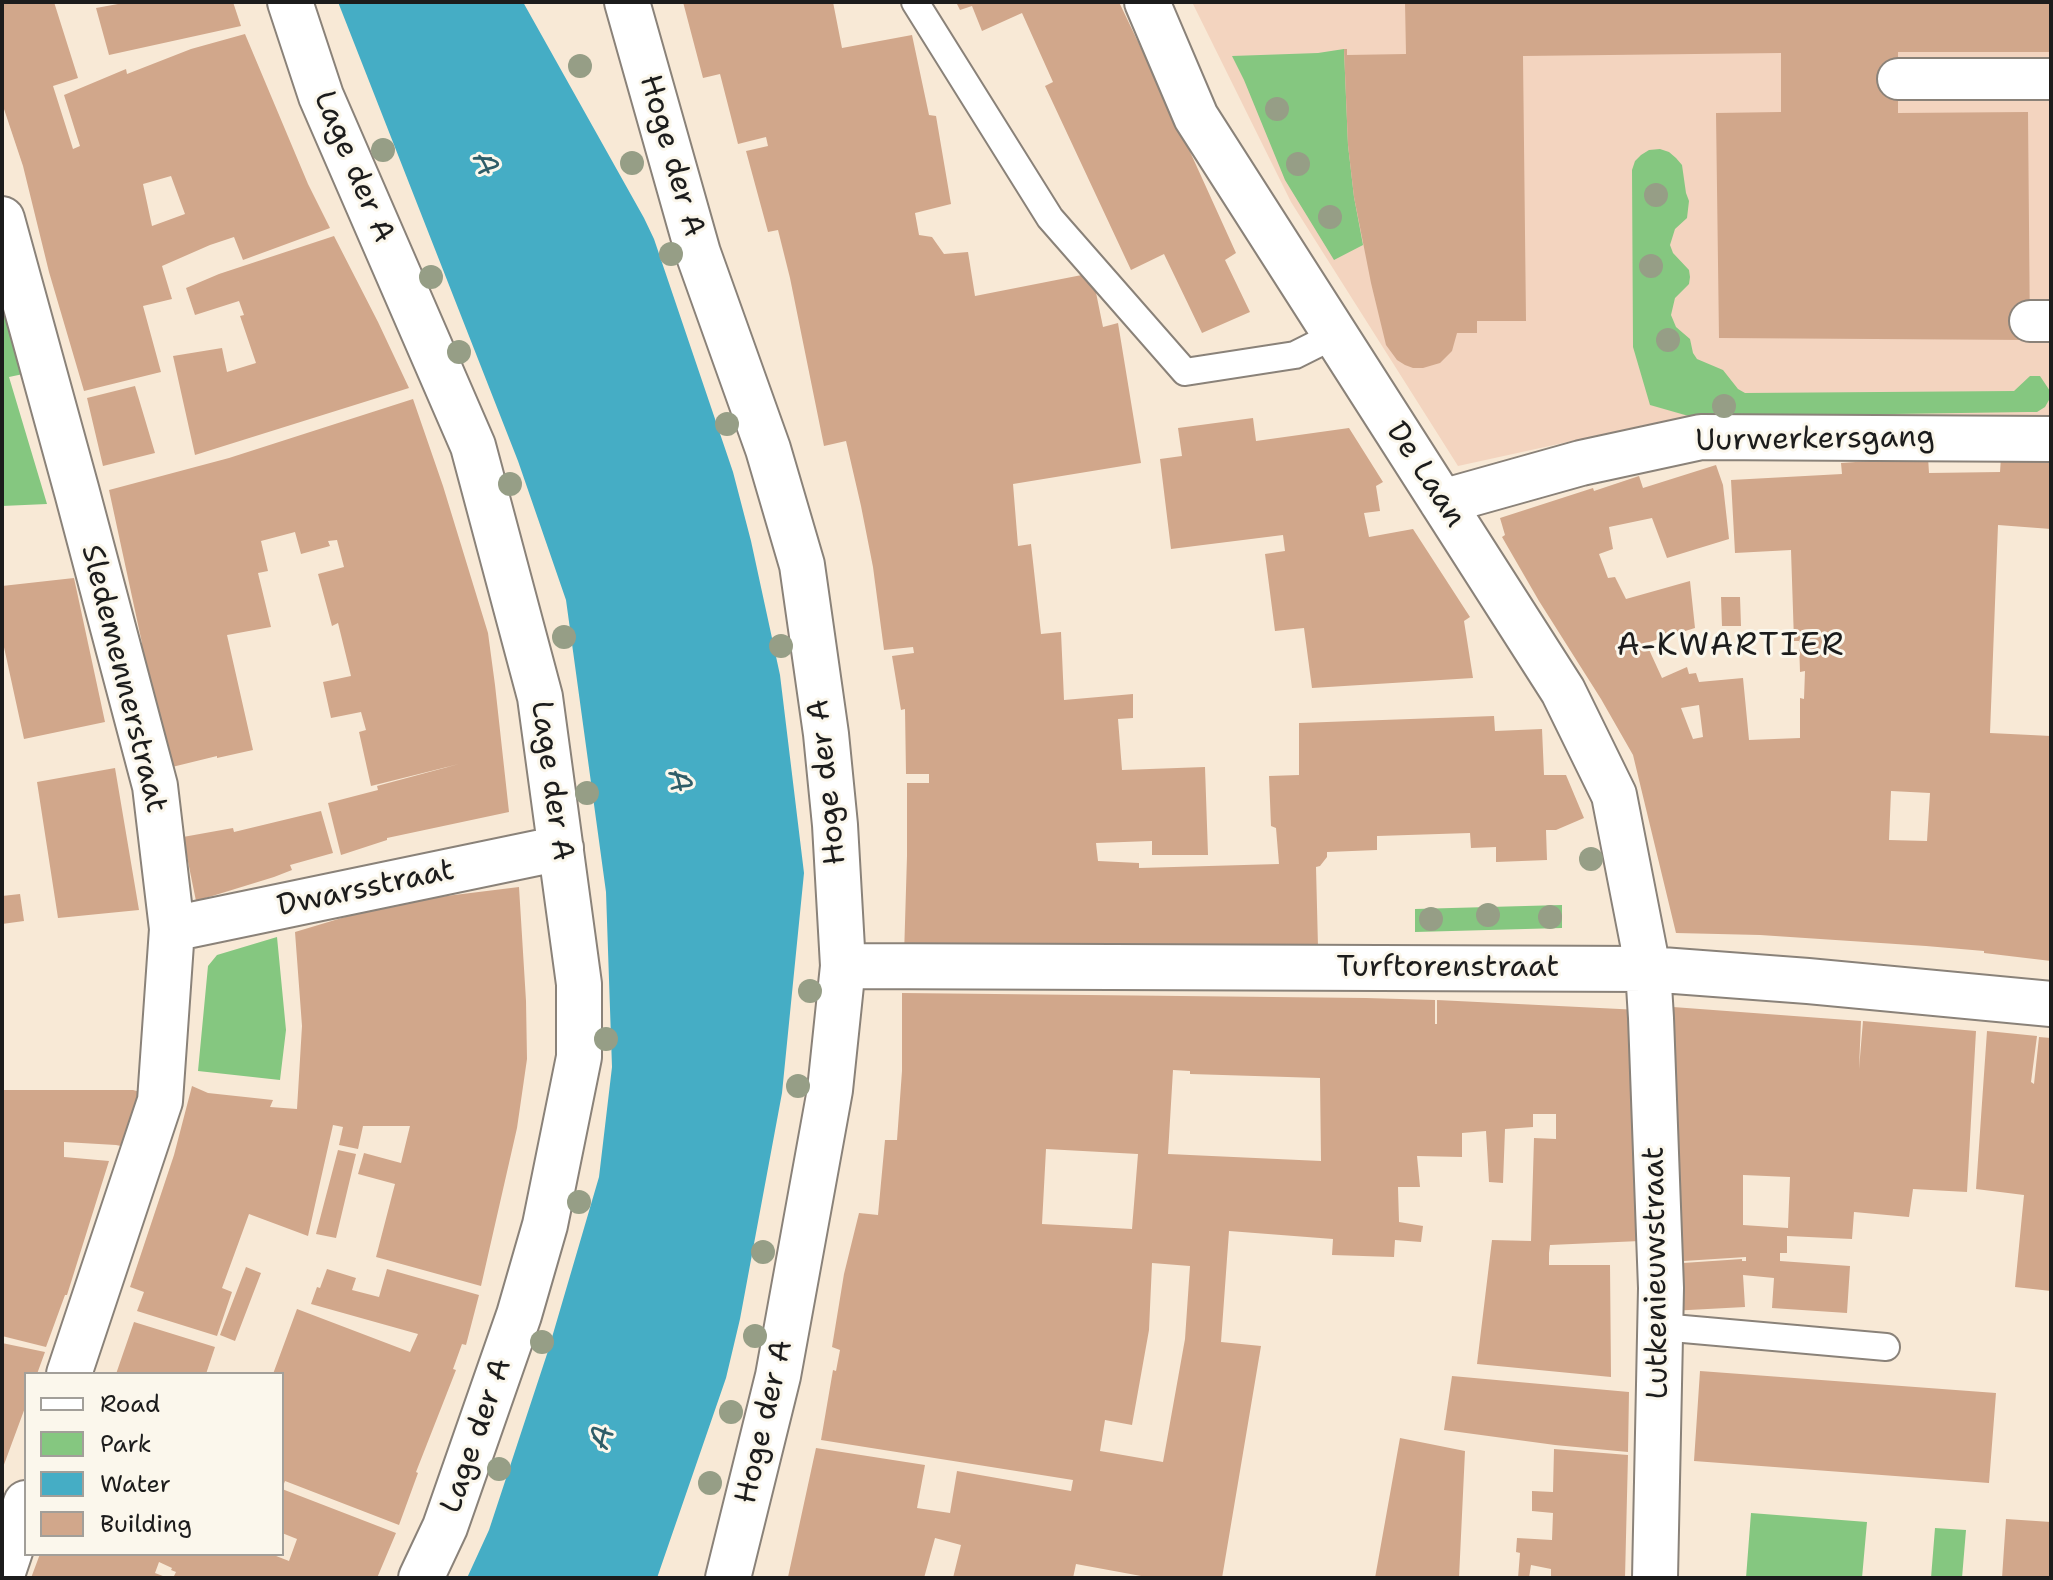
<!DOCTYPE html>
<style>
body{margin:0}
#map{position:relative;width:2053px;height:1580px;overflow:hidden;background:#f8e9d6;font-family:"Shantell Sans",sans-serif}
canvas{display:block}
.frame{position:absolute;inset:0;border:4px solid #1c1c1c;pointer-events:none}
.legend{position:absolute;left:24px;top:1372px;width:260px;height:184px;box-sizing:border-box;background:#fbf7ec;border:2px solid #a29f99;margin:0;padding:10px 14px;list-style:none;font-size:24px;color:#1c1c1c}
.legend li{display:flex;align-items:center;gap:16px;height:40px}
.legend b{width:40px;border:2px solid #a29f99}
</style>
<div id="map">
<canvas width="2053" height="1580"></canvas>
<div class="frame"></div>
<ul class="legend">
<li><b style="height:10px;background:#fff"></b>Road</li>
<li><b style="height:22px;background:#85c780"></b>Park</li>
<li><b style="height:22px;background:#45adc5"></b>Water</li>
<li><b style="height:22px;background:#d1a78b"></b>Building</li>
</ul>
</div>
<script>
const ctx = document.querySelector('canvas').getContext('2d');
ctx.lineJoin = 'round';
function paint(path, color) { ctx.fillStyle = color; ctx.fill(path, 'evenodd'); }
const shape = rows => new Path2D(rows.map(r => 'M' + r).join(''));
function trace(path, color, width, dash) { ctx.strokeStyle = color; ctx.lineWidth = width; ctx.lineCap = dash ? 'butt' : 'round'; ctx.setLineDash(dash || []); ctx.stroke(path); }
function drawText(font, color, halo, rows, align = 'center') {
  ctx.font = font + ' "Shantell Sans",sans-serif'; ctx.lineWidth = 6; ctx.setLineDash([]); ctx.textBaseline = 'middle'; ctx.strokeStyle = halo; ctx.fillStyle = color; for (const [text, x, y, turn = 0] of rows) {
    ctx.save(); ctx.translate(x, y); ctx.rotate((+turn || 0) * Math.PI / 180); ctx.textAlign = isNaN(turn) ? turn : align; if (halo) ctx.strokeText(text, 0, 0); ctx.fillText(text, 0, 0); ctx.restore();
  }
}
paint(shape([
 [1192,2,2051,2,2051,422,1682,417,1458,466,1291,202]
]), '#f3d4bf');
paint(shape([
 [1344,49,1348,145,1354,197,1363,245,1334,260,1285,180,1244,80,1232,56,1318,53],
 [1660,149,1669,152,1676,158,1682,165,1686,193,1689,201,1687,218,1675,229,1670,245,1673,253,1689,270,1690,277,1689,284,1675,298,1671,315,1676,327,1690,339,1693,353,1697,359,1723,370,1738,389,1745,393,2014,391,2030,376,2040,376,2050,391,2049,400,2045,407,2037,412,2028,412,1692,417,1650,405,1633,347,1632,170,1635,161,1641,155,1649,150],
 [2,285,28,373,9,377,47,504,2,506],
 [1562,905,1562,928,1415,932,1415,909],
 [277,937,286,1030,280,1080,198,1071,208,966,217,955],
 [1751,1513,1867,1522,1862,1578,1746,1578],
 [1935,1528,1966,1530,1962,1578,1931,1578]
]), '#85c780');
paint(shape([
 [338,2,523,2,644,218,654,239,733,472,751,541,780,675,804,873,782,1093,740,1319,726,1378,657,1578,467,1578,489,1530,548,1351,599,1177,612,1067,606,892,566,600,518,461]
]), '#45adc5');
paint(shape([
 [2,2,54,2,78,78,53,86,73,149,80,146,64,95,126,69,127,74,191,49,245,34,308,184,330,228,243,260,234,237,210,245,162,266,172,299,143,306,161,372,84,391,49,272,23,166,2,103],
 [171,176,185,214,152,226,143,184],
 [129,2,233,2,241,26,109,55,96,8],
 [683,2,833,2,842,48,912,35,929,115,936,116,951,204,915,213,919,235,932,237,944,254,968,252,975,296,1092,273,1103,327,1118,323,1141,463,1013,484,1018,546,1031,544,1041,634,1061,632,1064,700,1133,694,1133,718,1118,719,1122,770,1205,767,1208,855,1152,855,1152,841,1096,843,1098,861,1139,863,1139,868,1279,864,1276,828,1271,826,1269,776,1299,775,1299,723,1494,716,1495,731,1542,729,1544,775,1566,775,1584,818,1556,830,1546,830,1547,860,1496,862,1496,847,1471,848,1470,833,1377,836,1377,850,1327,852,1327,857,1320,866,1316,867,1318,947,904,956,907,856,907,783,929,783,929,774,906,774,905,709,901,710,892,656,914,653,913,647,884,650,873,567,861,506,846,441,824,446,790,278,778,230,768,232,746,151,768,146,766,137,738,144,720,74,703,78],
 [956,2,1119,2,1182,134,1236,253,1225,260,1250,312,1202,333,1164,254,1131,270,1045,86,1053,82,1022,13,982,31,972,6,960,10],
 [1405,2,2051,2,2051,52,1898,52,1898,113,2028,112,2030,340,1719,338,1716,113,1781,112,1781,53,1523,56,1526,321,1477,321,1477,333,1457,333,1452,351,1440,363,1423,368,1413,368,1405,365,1397,360,1386,345,1371,283,1354,197,1348,145,1344,49,1347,49,1347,55,1406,54],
 [334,236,378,322,409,388,195,455,173,356,222,348,227,372,256,363,240,316,244,315,239,301,195,315,186,288,219,274],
 [135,386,155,453,103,466,87,398],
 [413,399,443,486,488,633,495,685,509,812,387,838,387,840,341,855,328,803,378,790,377,786,459,764,371,786,359,732,366,730,361,712,331,718,323,682,351,676,338,623,332,626,318,574,344,567,337,540,328,541,330,546,301,554,295,532,261,541,268,571,258,573,271,627,227,635,253,750,217,758,217,756,168,768,140,644,142,643,109,490,229,458],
 [1253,418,1256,441,1349,428,1383,482,1376,486,1380,511,1364,513,1369,537,1413,529,1470,617,1464,621,1473,678,1312,688,1304,628,1275,631,1265,554,1285,551,1283,535,1171,549,1160,459,1182,456,1178,428],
 [1928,457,1929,473,2000,472,2001,457,2051,463,2051,529,1998,525,1990,733,2051,736,2051,961,1984,953,1984,951,1926,946,1760,935,1676,933,1633,755,1601,699,1539,601,1502,537,1505,535,1500,518,1593,488,1594,491,1639,476,1643,488,1716,465,1723,485,1729,539,1667,558,1652,518,1609,527,1613,549,1599,554,1608,578,1615,577,1626,599,1690,581,1695,628,1646,643,1662,678,1687,667,1689,674,1696,673,1699,682,1743,678,1749,740,1800,738,1800,698,1804,699,1805,671,1800,672,1799,641,1794,641,1791,550,1735,553,1731,480,1842,474,1841,463],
 [1699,705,1703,737,1693,739,1681,708],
 [1891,791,1930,793,1927,841,1889,840],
 [74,578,105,722,24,739,2,638,2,586],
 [1721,597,1740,597,1741,626,1722,626],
 [115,768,139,910,58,918,37,782],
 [321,811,333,853,290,865,292,870,274,877,196,901,183,837,233,828,234,832],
 [519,887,526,1001,527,1059,517,1128,481,1286,376,1257,395,1184,358,1174,364,1153,401,1163,410,1126,363,1126,358,1149,339,1145,343,1127,333,1125,308,1236,249,1214,222,1288,232,1292,217,1336,137,1311,144,1292,130,1287,174,1155,192,1086,208,1093,273,1100,270,1107,297,1109,302,1026,295,932,385,905,422,899],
 [20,894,24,921,2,924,2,896],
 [902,993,1366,998,1435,1000,1435,1024,1437,1024,1437,1000,1640,1010,1640,1241,1550,1245,1549,1253,1549,1265,1610,1265,1611,1377,1477,1364,1492,1240,1531,1241,1534,1138,1556,1139,1556,1114,1533,1114,1533,1127,1505,1129,1503,1183,1489,1182,1486,1131,1462,1133,1462,1157,1417,1156,1420,1187,1398,1187,1399,1222,1423,1226,1421,1242,1395,1240,1394,1257,1332,1255,1333,1239,1229,1231,1221,1342,1261,1346,1222,1578,1152,1578,1076,1564,1073,1578,953,1578,961,1545,935,1538,924,1578,788,1577,816,1448,925,1465,917,1508,950,1513,957,1471,1071,1491,1073,1480,821,1440,833,1370,836,1371,840,1350,832,1347,844,1274,859,1213,878,1215,885,1140,897,1140,902,1071],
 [1173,1070,1190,1071,1190,1074,1320,1078,1321,1161,1168,1154],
 [1046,1149,1138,1154,1132,1229,1042,1224],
 [1152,1263,1190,1266,1185,1339,1163,1462,1100,1451,1105,1420,1132,1425,1149,1330],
 [1673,1007,1861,1021,1859,1069,1863,1021,1976,1031,1967,1192,1913,1189,1909,1217,1854,1212,1852,1239,1787,1236,1787,1253,1780,1253,1780,1261,1850,1266,1847,1313,1772,1308,1774,1278,1743,1275,1745,1307,1670,1311,1668,1264,1742,1259,1742,1261,1746,1261,1746,1257,1668,1262,1667,1111,1677,1111],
 [1743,1175,1790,1177,1788,1228,1743,1225],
 [1987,1031,2037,1036,2031,1082,2034,1084,2039,1037,2051,1038,2051,1291,2015,1287,2024,1195,1976,1189],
 [2,1090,133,1090,148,1094,135,1149,116,1145,64,1142,64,1157,109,1161,67,1295,65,1295,46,1347,2,1336],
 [338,1150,356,1154,336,1238,316,1234],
 [246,1267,261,1273,235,1341,220,1335],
 [327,1269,356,1278,352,1290,379,1297,387,1269,479,1295,466,1345,462,1344,453,1369,456,1370,416,1472,418,1473,399,1525,285,1481,282,1489,282,1374,273,1374,297,1309,410,1352,418,1334,311,1304,317,1287,320,1288],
 [134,1322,215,1347,206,1374,116,1374],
 [2,1343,45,1352,37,1374,26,1374,26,1405,2,1470],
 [1700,1371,1996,1393,1989,1483,1694,1461],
 [1452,1376,1629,1392,1628,1452,1555,1445,1444,1430],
 [1400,1438,1465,1451,1459,1578,1375,1578],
 [1554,1449,1628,1455,1625,1578,1551,1578,1551,1569,1531,1565,1529,1578,1518,1578,1520,1553,1516,1552,1517,1538,1552,1540,1553,1513,1532,1511,1532,1491,1553,1492],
 [282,1489,396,1533,377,1578,173,1578,176,1572,171,1570,172,1568,159,1562,155,1573,168,1578,31,1578,40,1554,271,1554,289,1561,297,1539,282,1533],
 [2006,1519,2051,1522,2051,1578,2002,1578]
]), '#d1a78b');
const service = shape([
 [915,2,1050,218,1185,372,1295,355,1335,335],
 [1661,1327,1886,1347]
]);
const pedestrian = shape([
 [1898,79,2051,79],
 [2030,321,2051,321]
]);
const minor = shape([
 [290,2,321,96,473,446,540,697,579,984,579,1057,545,1225,519,1315,445,1527,421,1578],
 [627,2,698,253,768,449,802,565,826,734,835,825,843,966,830,1090,778,1376,728,1578],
 [1147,2,1196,117,1563,691,1614,795,1648,969,1651,1018,1661,1288,1655,1578],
 [2,219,77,492,155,786,172,929,160,1101,69,1374],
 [1442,502,1581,463,1701,437,2051,439],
 [172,929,561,848],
 [843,966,1648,969,1808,981,2051,1004],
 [2,1575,26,1503]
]);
trace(service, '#8a8279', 30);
trace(pedestrian, '#8a8279', 44);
trace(minor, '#8a8279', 48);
trace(service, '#fff', 26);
trace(pedestrian, '#fff', 40);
trace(minor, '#fff', 44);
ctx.fillStyle = '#969e86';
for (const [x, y] of [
 [580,66],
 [1277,109],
 [383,150],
 [632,163],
 [1298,164],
 [1656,195],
 [1330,217],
 [671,254],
 [1651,266],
 [431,277],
 [1668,340],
 [459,352],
 [1724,406],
 [727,424],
 [510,484],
 [564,637],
 [781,646],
 [587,793],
 [1591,859],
 [1488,915],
 [1550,917],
 [1431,919],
 [810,991],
 [606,1039],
 [798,1086],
 [579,1202],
 [763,1252],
 [755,1336],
 [542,1342],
 [731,1412],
 [499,1469],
 [710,1483]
]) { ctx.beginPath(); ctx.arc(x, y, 12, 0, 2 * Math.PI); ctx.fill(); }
drawText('30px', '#1c1c1c', '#fbf7ec', [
 ["Hoge der A",671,156,74],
 ["Lage der A",353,167,67],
 ["Uurwerkersgang",1815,440,-1],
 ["De Laan",1425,475,57],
 ["Sledemennerstraat",123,679,76],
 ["Lage der A",551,781,82],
 ["Hoge der A",828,782,-96],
 ["Dwarsstraat",366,889,-12],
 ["Turftorenstraat",1448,968],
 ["Lutkenieuwstraat",1657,1273,-91],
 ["Hoge der A",765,1422,-77],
 ["Lage der A",477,1436,-71]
]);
drawText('italic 32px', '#2e5d68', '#fbf7ec', [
 ["A",484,164,69],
 ["A",678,781,81],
 ["A",603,1438,-69]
]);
ctx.letterSpacing = '2px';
drawText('32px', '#1c1c1c', '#fbf7ec', [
 ["A-KWARTIER",1731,647]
]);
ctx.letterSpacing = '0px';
</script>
